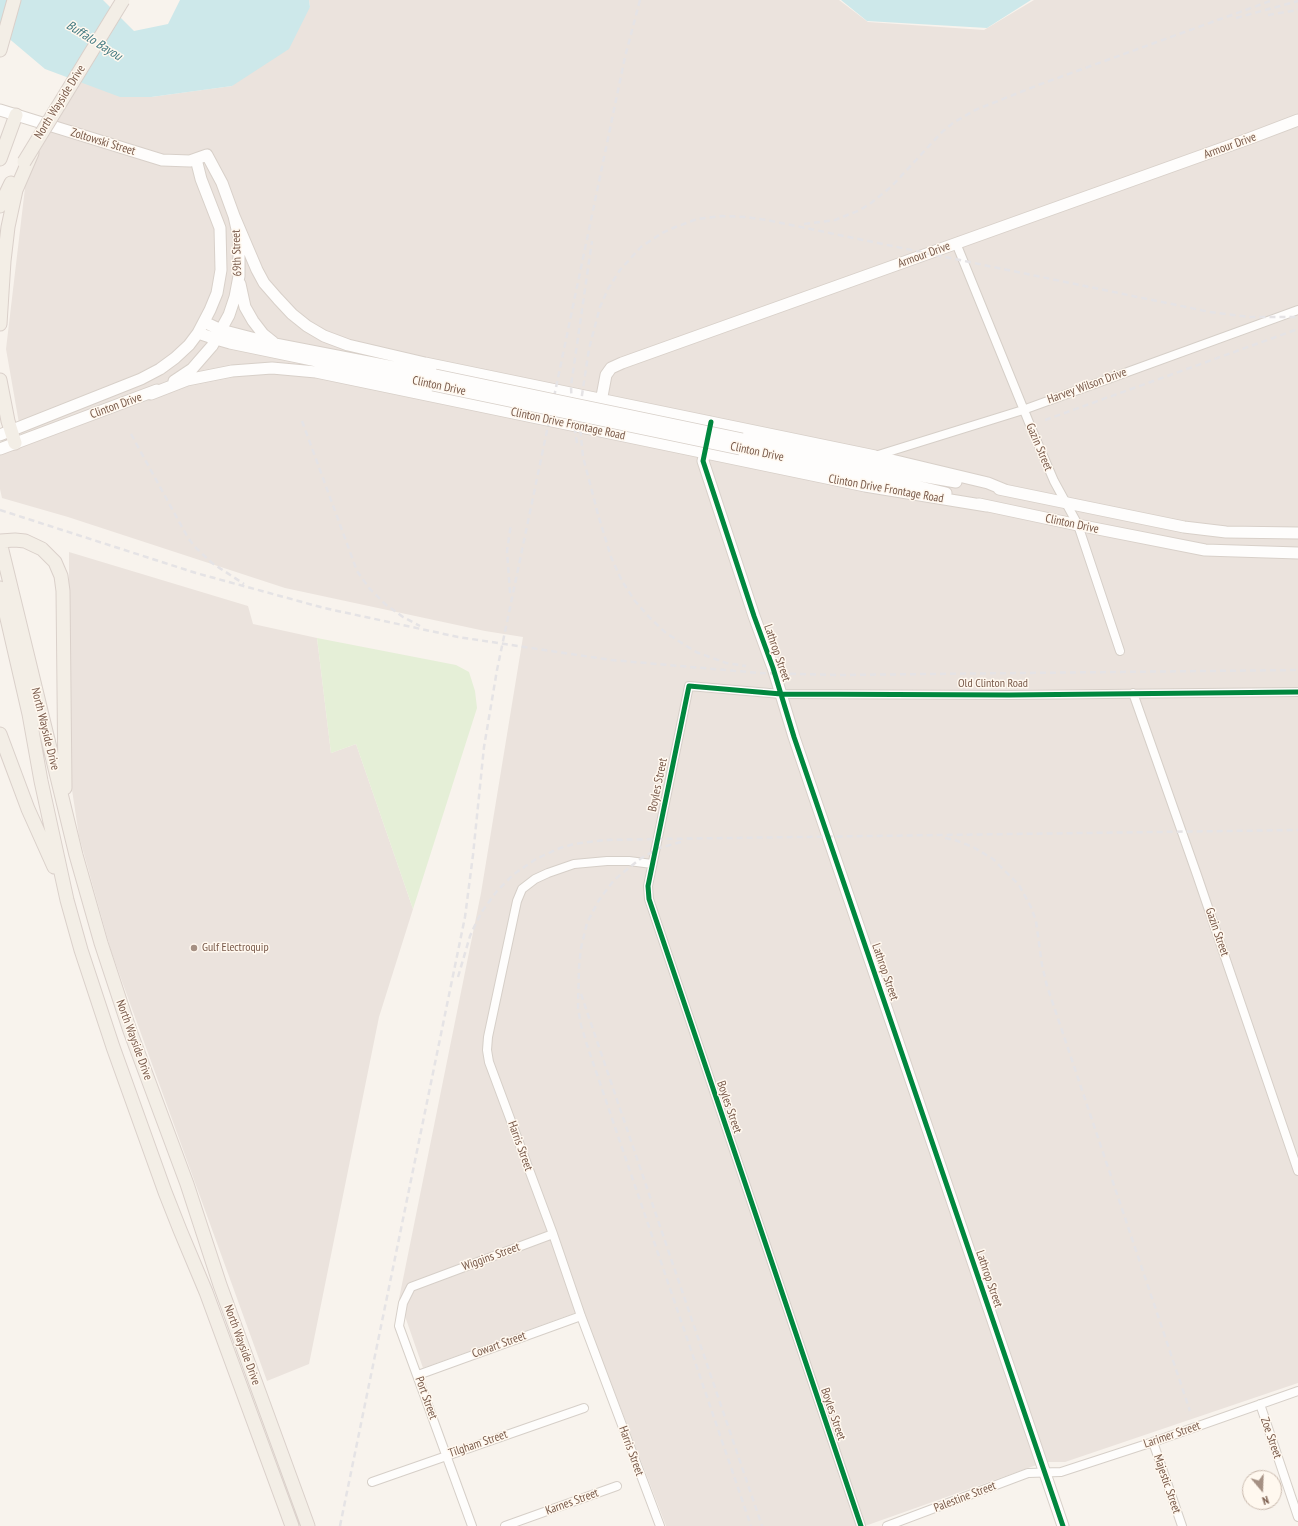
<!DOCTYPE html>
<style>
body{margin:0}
#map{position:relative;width:1298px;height:1526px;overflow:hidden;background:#f8f3ed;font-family:"PT Sans Narrow",sans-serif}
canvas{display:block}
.north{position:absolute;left:1242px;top:1470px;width:40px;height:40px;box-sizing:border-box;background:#fff8ef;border:1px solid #c9b9ad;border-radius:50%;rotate:161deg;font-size:11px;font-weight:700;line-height:16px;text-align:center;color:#795a4a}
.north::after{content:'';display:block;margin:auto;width:14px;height:18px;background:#a59083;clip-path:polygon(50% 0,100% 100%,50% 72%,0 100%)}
</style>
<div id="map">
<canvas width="1298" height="1526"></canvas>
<div class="north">N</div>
</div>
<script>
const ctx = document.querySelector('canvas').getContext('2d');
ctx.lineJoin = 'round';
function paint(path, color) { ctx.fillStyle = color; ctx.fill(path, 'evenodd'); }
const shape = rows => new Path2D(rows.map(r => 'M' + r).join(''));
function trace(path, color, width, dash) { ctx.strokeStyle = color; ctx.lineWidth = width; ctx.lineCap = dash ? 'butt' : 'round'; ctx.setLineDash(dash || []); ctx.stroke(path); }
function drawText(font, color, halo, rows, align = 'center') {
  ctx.font = font + ' "PT Sans Narrow",sans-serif'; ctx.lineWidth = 3; ctx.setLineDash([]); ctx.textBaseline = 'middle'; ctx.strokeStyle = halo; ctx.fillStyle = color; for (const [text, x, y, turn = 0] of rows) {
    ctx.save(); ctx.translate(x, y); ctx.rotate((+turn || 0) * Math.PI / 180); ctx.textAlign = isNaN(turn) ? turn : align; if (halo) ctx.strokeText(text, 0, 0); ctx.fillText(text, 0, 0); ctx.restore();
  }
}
paint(shape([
 [309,0,839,0,868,22,984,30,1034,0,1298,0,1298,1383,1065,1462,1045,1462,865,1526,666,1526,583,1310,423,1368,399,1299,481,893,523,637,485,631,285,588,68,517,2,498,0,489,0,454,23,446,6,349,27,171,80,82,151,97,232,86,310,7],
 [69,552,248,606,253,624,317,638,331,753,356,744,413,909,379,1017,309,1364,267,1381,111,951,79,836,69,770]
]), '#ebe3dd');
paint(shape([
 [317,638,456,665,469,672,475,691,477,708,413,909,356,744,331,753]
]), '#e5efd7');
paint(shape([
 [0,0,103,0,134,31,168,24,180,0,309,0,310,7,289,49,232,86,151,97,120,97,45,69,0,31],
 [841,0,1031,0,987,28,867,21]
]), '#cde8ea');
const street = shape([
 [956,243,1030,425,1054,481,1078,525,1120,651],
 [875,456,1023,410,1298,310],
 [1133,693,1197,875,1298,1171],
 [652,864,629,861,607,861,574,864,548,873,535,879,522,889,517,901,488,1037,487,1050,489,1062,553,1234,581,1316,660,1526],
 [418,1375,581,1316],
 [1260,1404,1298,1517],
 [1153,1442,1182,1526],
 [372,1482,584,1408],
 [472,1526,399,1326,403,1303,411,1287,553,1234],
 [505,1526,617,1486],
 [861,1526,649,899,648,886,689,686,781,694,1009,695,1298,692],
 [887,1526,1028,1473,1061,1472,1153,1442,1298,1391]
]);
const secondary = shape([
 [0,110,162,160,190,161,207,155,222,183,234,216,239,238,239,276,235,297,229,315,212,346,192,369,174,381],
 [234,216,257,270,264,283,278,299,292,314,307,326,324,336,348,345,425,363,875,456,988,483,1005,490],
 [240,284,245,307,253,321,263,334,273,342],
 [204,322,221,330,275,344,435,375],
 [198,333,216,339,230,343,433,385],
 [151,394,187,380,232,371,272,368,316,372,865,486,987,506],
 [600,407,606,375,611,368,622,363,1248,139,1298,120],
 [711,422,703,461,754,616,773,668,794,737,1063,1526],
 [0,435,141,379,160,369,175,358,189,345,198,333,210,310,217,293,221,270,220,228,201,179,196,159],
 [742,439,927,477,956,482],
 [0,449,157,390],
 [740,449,912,485,946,493],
 [999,489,1184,527,1226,532,1298,533],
 [979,504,1078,525,1205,550,1298,553]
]);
const primary = shape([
 [0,50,14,0],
 [0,159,16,115],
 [0,206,11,183],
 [0,324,4,261,8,227,16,190,32,153],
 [0,380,8,421,15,443],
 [0,541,15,540,25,541,42,549,55,562,61,576,63,591,65,788],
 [0,542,76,855,101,943,130,1031,187,1184,220,1285,308,1526],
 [0,588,29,714,41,781,67,900,81,950,113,1047,165,1192,180,1230,206,1292,292,1526],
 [0,734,28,809,54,867]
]);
trace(street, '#d6cfc8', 10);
trace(secondary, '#d8d0c9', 13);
trace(primary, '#dad0ca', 15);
trace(street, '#fefdfc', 8);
trace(secondary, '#fefdfc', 11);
trace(primary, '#f3eee6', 13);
trace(shape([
 [1268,15,1298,10],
 [1236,18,1298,1],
 [804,224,835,220,860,210,871,203,892,186,942,132,953,123,975,110,1041,84,1273,0],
 [1045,420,1298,329],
 [302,421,357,571,369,588,385,604,403,617,420,626],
 [131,434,188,538,195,547,212,563,244,584],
 [577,443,572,411,571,386,592,241],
 [596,508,611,557,622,581,635,601,650,618,666,633,696,652,726,663,746,666],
 [0,510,196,573,324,608,458,637,611,660,759,673,839,675,1298,670],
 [598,514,583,457,580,426,582,395,589,349,600,307,608,289,620,270,641,247,662,233,673,228,697,219,721,216,745,217,767,220,1210,312,1249,317,1298,317],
 [510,593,507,551,511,524],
 [945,838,955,840,973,847,993,859,1019,885,1031,907,1036,921,1042,965,1047,986,1190,1411],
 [681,842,659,848,640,859,614,880,599,900,587,923,581,948,579,967,578,1008,581,1025,587,1045,751,1526],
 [458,977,470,936,477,921,483,910,497,891,514,874,536,859,560,848,574,844,605,840,657,839,1298,830],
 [581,994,762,1526],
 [340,1526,465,917,473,855,484,747,497,670,625,57,640,0]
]), '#e5e3e5', 2.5, [6, 4]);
const secondaryBridge = shape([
 [435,375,742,439],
 [433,385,740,449]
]);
const primaryBridge = shape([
 [24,162,123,0]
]);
trace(secondaryBridge, '#d8d0c9', 13, []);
trace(primaryBridge, '#dad0ca', 15, []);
trace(secondaryBridge, '#fefdfc', 11);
trace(primaryBridge, '#f3eee6', 13);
trace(shape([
 [711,422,703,461,754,616,773,668,794,737,1063,1526],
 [861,1526,649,899,648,886,689,686,781,694,1009,695,1298,692]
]), '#00873e', 5);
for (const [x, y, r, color] of [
 [194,948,4,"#a59083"]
]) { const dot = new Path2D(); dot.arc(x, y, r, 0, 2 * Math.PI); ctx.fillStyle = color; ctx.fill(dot); trace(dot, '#fff8ef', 1.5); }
drawText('12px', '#795a4a', '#fff8ef', [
 ["North Wayside Drive",60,102,-58],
 ["Zoltowski Street",103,142,17],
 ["Armour Drive",1230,146,-20],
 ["69th Street",237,253,-92],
 ["Armour Drive",924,255,-20],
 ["Clinton Drive",439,386,12],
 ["Harvey Wilson Drive",1087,386,-20],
 ["Clinton Drive",116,406,-20],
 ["Clinton Drive Frontage Road",568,424,12],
 ["Gazin Street",1039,447,67],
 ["Clinton Drive",757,452,12],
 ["Clinton Drive Frontage Road",886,489,10],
 ["Clinton Drive",1072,524,12],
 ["Lathrop Street",777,653,71],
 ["Old Clinton Road",993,684],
 ["North Wayside Drive",45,729,76],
 ["Boyles Street",658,785,-78],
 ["Gazin Street",1217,932,71],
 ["Lathrop Street",885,972,71],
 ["North Wayside Drive",134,1040,70],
 ["Boyles Street",729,1107,71],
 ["Harris Street",520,1146,70],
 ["Wiggins Street",491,1257,-20],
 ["Lathrop Street",989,1279,71],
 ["North Wayside Drive",242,1345,70],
 ["Cowart Street",499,1345,-20],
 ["Port Street",426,1398,70],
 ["Boyles Street",833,1414,71],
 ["Larimer Street",1172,1435,-19],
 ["Zoe Street",1271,1438,71],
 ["Tilgham Street",478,1444,-19],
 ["Harris Street",631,1451,70],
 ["Majestic Street",1167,1484,71],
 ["Palestine Street",965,1497,-21],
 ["Karnes Street",572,1502,-20]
]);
drawText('12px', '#795a4a', '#fff8ef', [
 ["Gulf Electroquip",202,948]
], 'left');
drawText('italic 13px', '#3d767e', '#fff8ef', [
 ["Buffalo Bayou",94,41,32]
]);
</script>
